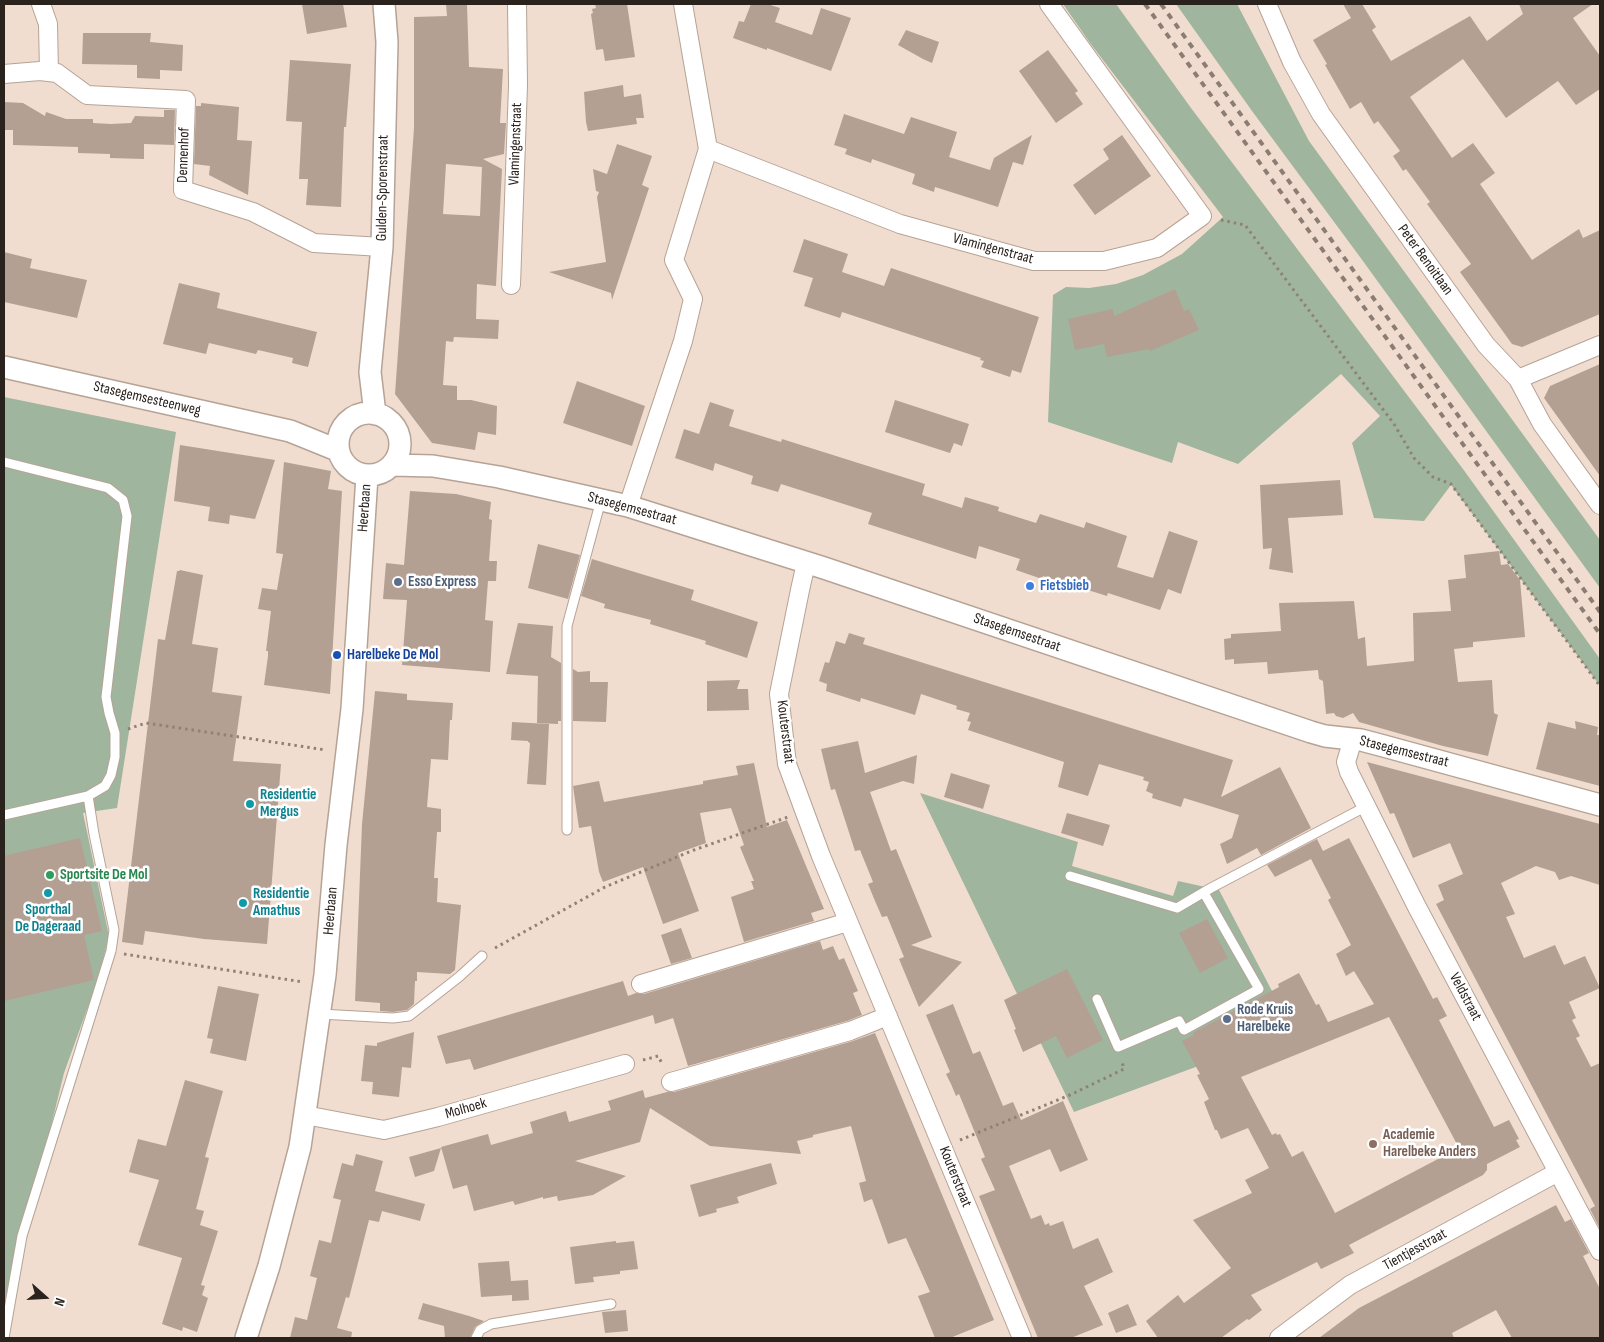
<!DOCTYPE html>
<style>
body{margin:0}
#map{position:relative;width:1604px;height:1342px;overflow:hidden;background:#f1ddcf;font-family:"Sofia Sans Condensed",sans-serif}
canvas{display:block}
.frame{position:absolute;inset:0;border:5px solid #2a221d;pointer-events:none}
.north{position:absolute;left:20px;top:1272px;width:50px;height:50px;-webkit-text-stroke:4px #fff;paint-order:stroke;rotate:109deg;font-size:14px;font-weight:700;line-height:20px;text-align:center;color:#2a221d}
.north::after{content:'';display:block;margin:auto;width:18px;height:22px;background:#2a221d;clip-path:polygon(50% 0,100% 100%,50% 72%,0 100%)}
</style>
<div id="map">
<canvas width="1604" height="1342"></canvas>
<div class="frame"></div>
<div class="north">N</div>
</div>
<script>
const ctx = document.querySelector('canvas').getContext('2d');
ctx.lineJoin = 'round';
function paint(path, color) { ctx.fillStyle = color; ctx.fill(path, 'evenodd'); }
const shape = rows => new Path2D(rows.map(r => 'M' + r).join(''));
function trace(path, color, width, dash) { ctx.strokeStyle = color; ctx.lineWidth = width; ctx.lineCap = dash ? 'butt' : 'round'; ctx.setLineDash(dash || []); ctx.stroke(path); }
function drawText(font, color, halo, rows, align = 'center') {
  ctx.font = font + ' "Sofia Sans Condensed",sans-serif'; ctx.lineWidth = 5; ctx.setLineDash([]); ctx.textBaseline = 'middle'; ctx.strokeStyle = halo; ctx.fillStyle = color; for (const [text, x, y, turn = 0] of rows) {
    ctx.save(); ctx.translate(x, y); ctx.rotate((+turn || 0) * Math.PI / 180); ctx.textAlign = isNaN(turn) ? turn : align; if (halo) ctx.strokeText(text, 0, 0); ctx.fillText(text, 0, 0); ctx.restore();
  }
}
paint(shape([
 [1063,4,1116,4,1191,108,1463,469,1600,659,1600,686,1451,485,1424,521,1374,518,1352,443,1380,416,1341,374,1238,464,1178,442,1172,463,1048,422,1053,295,1066,287,1089,288,1116,284,1143,275,1182,254,1223,217,1090,43],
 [1176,4,1237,4,1309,141,1600,540,1600,588,1360,257,1252,111],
 [4,397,176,432,117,808,83,813,109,936,98,979,64,1073,4,1318],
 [920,793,1078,842,1072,866,1173,896,1178,881,1219,890,1293,1031,1074,1112]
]), '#9fb59e');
paint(shape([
 [302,4,343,4,347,27,307,34],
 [446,4,467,4,469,67,503,69,500,123,506,123,504,154,483,159,502,169,496,286,477,284,476,319,499,320,498,339,454,337,453,342,446,341,443,385,457,386,457,400,471,400,497,406,496,435,478,432,475,450,432,443,395,394,414,128,414,17,447,16],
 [446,164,482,167,480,216,443,214],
 [595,4,627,4,635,57,605,61,603,49,596,50,591,14,593,13,592,9,596,8],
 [751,4,767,4,780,8,775,22,812,35,821,8,851,18,831,71,767,48,767,50,733,38,739,21,744,22],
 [1343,4,1362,4,1376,27,1372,30,1391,61,1470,16,1487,41,1523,14,1519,4,1593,4,1573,18,1600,56,1600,89,1576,105,1558,81,1506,118,1463,59,1410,97,1452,158,1473,143,1495,173,1480,184,1532,260,1579,229,1583,238,1600,230,1600,314,1522,347,1512,344,1460,272,1471,264,1427,204,1430,202,1406,169,1403,171,1393,156,1400,151,1378,121,1374,124,1361,102,1350,109,1325,65,1327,64,1313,40,1351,18],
 [906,30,939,42,932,63,923,59,898,45],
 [83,33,151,33,150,42,183,45,182,71,160,70,160,79,137,78,137,65,82,64],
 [1048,50,1078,91,1075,93,1083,104,1056,123,1019,71],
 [290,60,351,64,346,127,344,127,341,207,306,205,308,179,299,179,302,122,286,121],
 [623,85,624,97,641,94,644,118,636,118,637,124,588,131,586,122,584,92],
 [4,102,23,103,45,116,46,112,66,119,93,119,93,123,111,124,131,123,135,116,164,117,164,110,175,110,174,145,144,144,144,159,110,158,110,154,78,153,78,147,13,145,13,130,4,130],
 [201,103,239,107,237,140,252,141,248,195,209,175,210,166,194,164,196,106,201,106],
 [844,114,904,134,911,117,957,132,949,157,990,170,994,158,1032,135,1023,165,1013,162,998,207,935,187,934,192,912,184,915,174,872,159,871,163,845,154,847,149,834,145],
 [1122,135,1151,176,1095,215,1073,185,1109,159,1103,149],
 [617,144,652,156,642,185,649,188,612,300,611,293,549,272,606,262,597,197,599,192,596,191,593,169,607,174],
 [804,239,848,254,842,272,884,286,891,268,1039,317,1021,373,1012,370,1010,377,981,367,984,361,980,360,981,358,842,312,840,318,804,306,813,278,793,272],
 [4,252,32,259,30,268,87,280,77,318,4,302],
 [179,283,220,293,217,308,317,332,308,367,292,363,293,358,258,350,256,354,209,343,206,354,163,344],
 [1175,289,1184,311,1189,309,1199,330,1150,351,1149,349,1107,357,1104,344,1075,350,1068,319,1113,309,1114,316],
 [1600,364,1600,476,1544,398,1550,386],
 [577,381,645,406,632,446,563,423],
 [895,400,969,424,962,446,954,443,950,453,885,432],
 [710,402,734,410,729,426,781,442,782,439,925,484,922,495,962,508,965,497,999,507,998,511,1036,523,1040,514,1084,528,1086,522,1127,536,1117,567,1153,578,1169,531,1198,541,1181,594,1168,589,1160,610,1108,593,1107,596,1043,576,1042,579,1016,570,1020,559,979,546,976,559,868,524,872,513,781,484,778,492,751,484,753,476,715,463,713,471,675,458,684,429,699,434],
 [180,445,275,460,255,519,230,515,229,524,208,521,210,507,174,501],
 [284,462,331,471,328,489,342,491,330,694,264,685,268,656,268,651,266,651,271,611,258,609,262,588,277,590,283,554,276,553],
 [1340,480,1343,515,1288,518,1293,573,1269,569,1272,548,1263,549,1260,485],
 [410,491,456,494,491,502,489,519,492,520,489,561,497,561,496,581,488,581,485,620,493,621,490,672,402,665,407,600,383,599,386,563,404,565],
 [538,544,580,555,568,599,528,588],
 [1499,551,1501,565,1508,564,1520,580,1525,637,1473,642,1473,647,1454,649,1458,682,1492,680,1494,713,1498,715,1488,756,1443,746,1359,722,1353,713,1343,718,1336,716,1334,713,1326,714,1323,681,1319,679,1318,670,1268,674,1267,662,1234,664,1234,659,1225,660,1224,639,1231,638,1231,634,1281,631,1279,603,1354,601,1358,639,1365,637,1367,666,1414,661,1413,613,1451,611,1448,580,1466,578,1464,555],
 [592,559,694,590,691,600,758,622,747,658,705,644,706,641,650,624,651,620,604,608,605,604,581,596],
 [180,570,203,575,192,644,218,648,212,692,242,696,233,761,281,764,267,944,204,939,145,931,143,945,122,942,158,639,165,640,177,571,179,571],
 [518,623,553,626,551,657,561,663,561,721,558,721,558,724,537,723,538,676,506,674],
 [849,633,865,638,863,644,1233,760,1221,797,1280,767,1311,828,1261,855,1257,848,1227,864,1220,844,1232,838,1239,815,1184,798,1181,807,1152,798,1153,794,1146,791,1149,782,1143,780,1144,777,1099,764,1088,796,1058,787,1064,762,968,730,971,722,967,721,970,713,956,709,957,706,921,694,915,715,861,698,860,702,826,691,827,684,819,681,825,662,829,663,836,641,845,644],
 [573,669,578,672,590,671,590,682,608,682,606,722,573,721],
 [740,680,737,689,748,689,749,710,707,711,707,681],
 [375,691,407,694,407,700,453,703,452,720,450,720,448,760,431,759,427,807,441,809,441,832,437,832,434,878,438,878,437,902,461,905,455,970,450,974,417,972,417,981,415,981,414,1004,407,1010,393,1012,380,1011,380,1003,355,1001,362,824],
 [1575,721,1598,727,1597,735,1600,735,1600,786,1536,769,1548,722,1576,729],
 [512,722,549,724,546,785,527,784,530,743,528,742,528,741,511,740],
 [858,741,865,773,917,755,914,784,903,781,870,792,891,851,896,849,932,937,911,945,962,962,919,1007,899,959,904,957,887,916,882,917,875,901,868,884,873,882,860,850,855,851,835,789,831,790,821,749],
 [1367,762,1600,824,1600,885,1571,876,1559,880,1555,872,1536,866,1501,883,1515,914,1506,917,1524,958,1555,945,1564,965,1585,956,1600,988,1569,1002,1576,1018,1572,1020,1580,1036,1576,1038,1591,1067,1600,1063,1600,1229,1590,1209,1595,1206,1436,904,1444,900,1438,885,1463,874,1450,843,1413,858,1394,813,1390,814],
 [754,763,767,827,787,820,824,909,811,913,814,921,744,942,731,897,754,889,751,881,754,881,740,847,744,845,731,808,700,813,706,843,678,853,699,911,663,924,643,867,603,882,599,872,591,826,579,828,573,786,599,781,604,802,703,784,703,781,738,775,736,766],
 [951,773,990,785,983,809,944,797],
 [1067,813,1110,825,1103,846,1061,833],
 [80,838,102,931,84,935,94,980,4,1001,4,856],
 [1349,838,1433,999,1437,997,1447,1016,1439,1020,1494,1127,1509,1120,1519,1139,1516,1140,1520,1147,1487,1164,1487,1170,1483,1175,1349,1245,1354,1253,1321,1269,1317,1262,1251,1295,1262,1310,1249,1320,1247,1319,1221,1338,1158,1338,1146,1321,1178,1295,1184,1303,1231,1268,1193,1220,1252,1193,1245,1180,1269,1168,1248,1128,1221,1139,1217,1130,1215,1130,1204,1102,1209,1099,1197,1075,1200,1074,1182,1041,1194,1035,1193,1033,1279,987,1278,984,1299,973,1316,1005,1319,1004,1328,1022,1374,1004,1354,971,1346,976,1336,954,1351,945,1328,900,1331,898,1311,859,1275,877,1267,865,1317,839,1323,851],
 [1389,1017,1459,1148,1335,1213,1303,1151,1292,1157,1280,1134,1277,1135,1276,1133,1272,1135,1241,1077],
 [1207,919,1228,958,1200,973,1179,933],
 [681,928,692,958,671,964,661,935],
 [820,941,823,950,833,946,839,960,844,958,858,991,853,993,862,1015,847,1021,688,1066,673,1018,655,1024,653,1015,474,1070,470,1059,446,1064,437,1036,623,981,628,996,636,993,644,994],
 [1067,969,1103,1040,1067,1058,1056,1036,1023,1052,1014,1030,1016,1029,1004,1000],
 [218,986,259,994,246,1061,210,1053,213,1039,207,1038],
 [953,1004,973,1054,980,1051,1003,1106,1013,1102,1021,1120,1063,1101,1088,1160,1060,1172,1050,1149,1009,1166,1031,1219,1041,1215,1045,1225,1049,1223,1050,1226,1063,1221,1073,1249,1098,1238,1113,1272,1084,1286,1103,1325,1071,1338,1038,1338,979,1196,995,1190,981,1159,985,1157,959,1094,956,1096,951,1084,946,1074,950,1072,926,1015],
 [414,1032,411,1068,402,1067,399,1097,372,1094,373,1082,361,1081,365,1045,377,1046,377,1043],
 [875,1033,994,1320,950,1338,935,1338,918,1296,930,1292,906,1238,888,1244,872,1199,864,1202,859,1183,866,1181,851,1126,813,1135,813,1137,797,1141,801,1154,710,1146,650,1108,640,1142,575,1161,626,1176,593,1195,558,1201,557,1196,543,1199,543,1197,515,1205,513,1201,474,1211,467,1185,453,1189,441,1147,488,1134,491,1145,533,1133,530,1122,566,1111,569,1122,611,1110,608,1101,643,1090,645,1098,667,1092,674,1092,853,1041],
 [185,1080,223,1091,205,1157,209,1158,196,1209,204,1211,200,1225,218,1231,201,1285,205,1286,202,1295,208,1298,197,1332,183,1327,182,1331,162,1324,182,1258,138,1245,159,1180,129,1172,138,1139,166,1146],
 [441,1148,434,1171,415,1177,409,1157],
 [356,1154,383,1161,375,1191,425,1204,420,1221,382,1211,379,1222,369,1220,349,1298,346,1297,337,1328,352,1332,351,1338,290,1338,295,1317,307,1320,317,1278,310,1276,319,1240,331,1243,341,1200,333,1198,342,1163,353,1166],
 [771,1163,777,1184,737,1197,739,1203,716,1209,717,1212,699,1217,690,1185],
 [1556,1205,1565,1222,1571,1219,1589,1253,1583,1256,1600,1289,1600,1338,1512,1338,1496,1310,1452,1333,1454,1338,1319,1338,1359,1308],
 [616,1241,616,1243,634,1241,638,1269,620,1271,620,1274,593,1277,594,1282,575,1284,570,1247],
 [509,1261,511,1281,528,1280,529,1300,512,1301,512,1295,481,1297,478,1263],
 [423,1303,469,1316,484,1321,475,1327,470,1338,445,1338,444,1326,418,1319],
 [1128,1304,1137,1325,1116,1333,1108,1313],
 [626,1310,628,1331,605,1333,602,1312]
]), '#b3a093');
const service = shape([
 [4,462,108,488,123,500,127,516,106,697,109,713,115,733,115,757,111,775,105,786,88,796,4,815],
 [567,830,567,626,601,500],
 [1070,876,1177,908,1211,888,1367,806],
 [1097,999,1118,1047,1179,1021,1184,1030,1259,989,1204,893],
 [320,1014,393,1018,409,1016,459,977,482,956],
 [4,1338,22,1236,111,951,114,930,94,834,88,796],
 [476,1338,480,1330,491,1324,611,1304]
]);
const minor = shape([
 [41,4,48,24,49,72],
 [1267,4,1292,62,1321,114,1486,345,1518,379,1542,424,1600,505],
 [4,74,40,71,57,73,87,95,186,100,183,190,253,212,314,243,382,247],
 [708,149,900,224,1034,261,1104,261,1157,248,1202,216,1049,4],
 [511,285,518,85,517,4],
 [1518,379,1600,345],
 [628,506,683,341,693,299,674,260,708,149,683,4],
 [806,563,800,590,779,694,787,764,821,856,1022,1338],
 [1353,739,1346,762,1349,772,1417,907,1600,1251],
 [641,984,848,922],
 [671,1082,850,1031,888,1016],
 [305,1115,384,1130,438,1117,625,1064],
 [1279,1338,1350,1285,1558,1172]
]);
const tertiary = shape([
 [4,367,290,431,337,450],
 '338 444a31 31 0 1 1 62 0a31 31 0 1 1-62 0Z',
 [375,414,370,372,382,247,387,42,384,4],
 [393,465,433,466,499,477,628,506,824,568,1311,732,1325,736,1361,740,1380,745,1600,805],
 [246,1338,269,1266,300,1147,325,975,336,845,352,709,367,476]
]);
trace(service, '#b6a396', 11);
trace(minor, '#b6a396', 20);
trace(tertiary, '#b6a396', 24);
trace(shape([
 [1221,220,1245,225,1394,424,1414,458,1433,477,1451,484,1600,686],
 [128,729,146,723,326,750],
 [495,948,605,887,694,850,788,817],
 [124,954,303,982],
 [643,1060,658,1056,663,1065],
 [960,1140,1070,1095,1124,1069,1122,1062]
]), '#8f8177', 3, [2.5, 4]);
trace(service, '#fff', 9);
trace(minor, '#fff', 18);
trace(tertiary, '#fff', 21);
trace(shape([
 [1145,4,1600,634],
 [1161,4,1600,612]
]), '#8b7d74', 4, [6, 6]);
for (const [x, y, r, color] of [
 [398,582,5,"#5c6f8a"],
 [1030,586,5,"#3f7fe0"],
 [337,655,5,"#1a4fb4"],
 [250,804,5,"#0f9aa8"],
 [50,875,5,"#2e9e5b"],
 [48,893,5,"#0f9aa8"],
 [243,903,5,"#0f9aa8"],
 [1227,1019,5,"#5c6f8a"],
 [1373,1144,5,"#8d6e63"]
]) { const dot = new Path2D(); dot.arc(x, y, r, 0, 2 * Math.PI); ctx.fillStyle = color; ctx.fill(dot); trace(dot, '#fff', 2); }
drawText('15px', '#2a221d', '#fff', [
 ["Vlamingenstraat",516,144,-88],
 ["Dennenhof",184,155,-88],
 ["Gulden-Sporenstraat",383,188,-89],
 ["Vlamingenstraat",993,249,15],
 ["Peter Benoitlaan",1425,260,54],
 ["Stasegemsesteenweg",147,399,13],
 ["Heerbaan",365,508,-86],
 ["Stasegemsestraat",632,509,15],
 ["Stasegemsestraat",1017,633,19],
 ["Kouterstraat",785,732,83],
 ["Stasegemsestraat",1404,752,14],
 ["Heerbaan",331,911,-85],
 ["Veldstraat",1465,997,62],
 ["Molhoek",466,1109,-16],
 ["Kouterstraat",955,1177,68],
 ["Tientjesstraat",1415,1250,-29]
]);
drawText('bold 15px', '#4e5e75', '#fff', [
 ["Esso Express",408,582],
 ["Rode Kruis",1237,1010],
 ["Harelbeke",1237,1027]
], 'left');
drawText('bold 15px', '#366cbe', '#fff', [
 ["Fietsbieb",1040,586]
], 'left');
drawText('bold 15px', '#164399', '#fff', [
 ["Harelbeke De Mol",347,655]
], 'left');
drawText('bold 15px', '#0d838f', '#fff', [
 ["Residentie",260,795],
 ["Mergus",260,812],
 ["Residentie",253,894],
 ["Amathus",253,911],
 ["Sporthal",48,910,"center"],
 ["De Dageraad",48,927,"center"]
], 'left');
drawText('bold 15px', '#27864d', '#fff', [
 ["Sportsite De Mol",60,875]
], 'left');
drawText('bold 15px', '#785e54', '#fff', [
 ["Academie",1383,1135],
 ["Harelbeke Anders",1383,1152]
], 'left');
</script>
